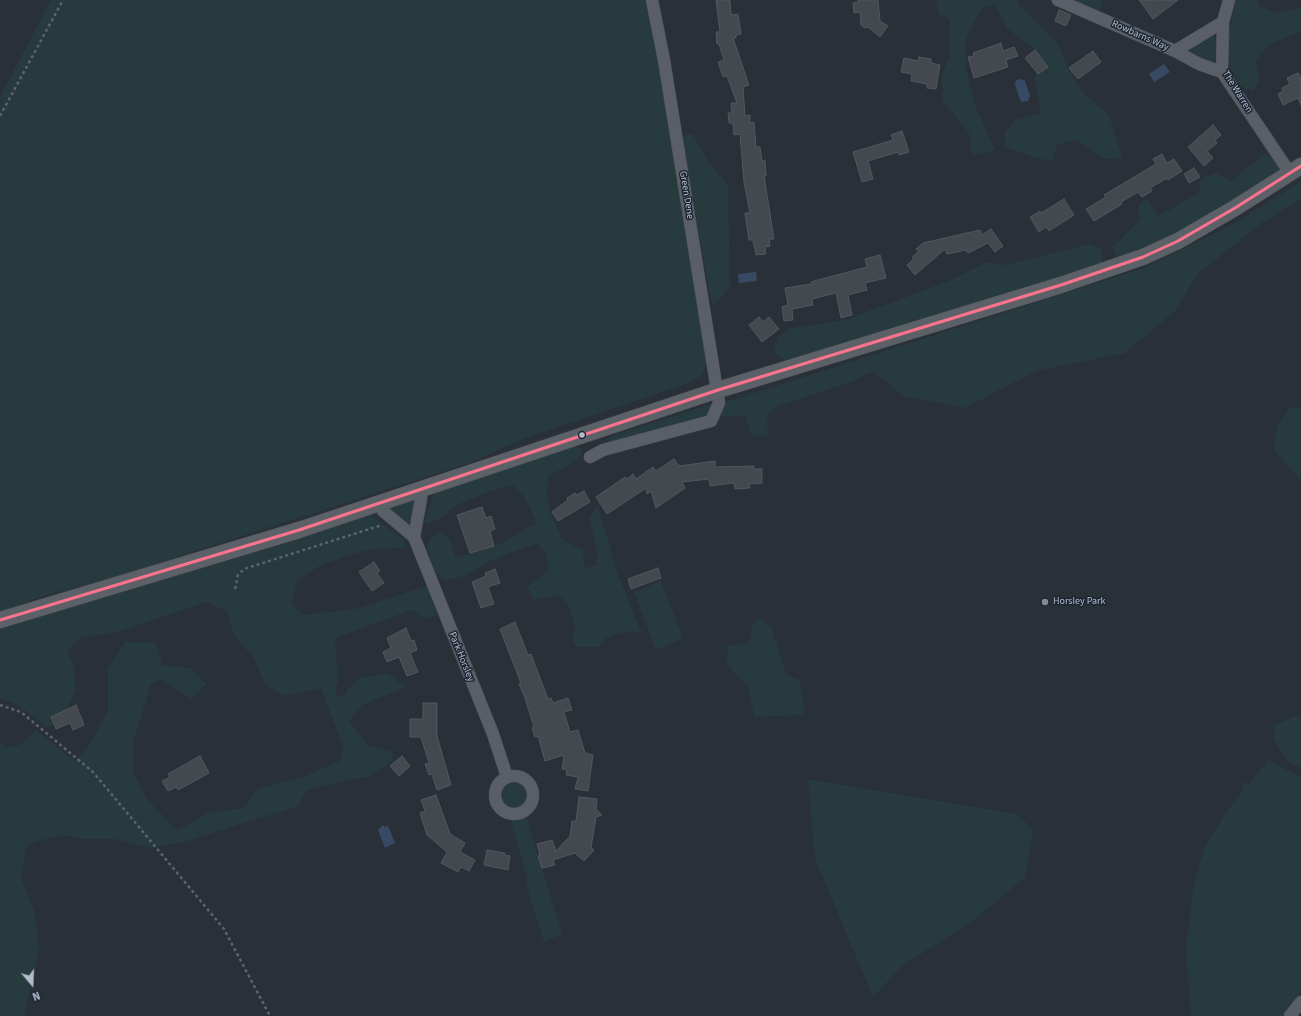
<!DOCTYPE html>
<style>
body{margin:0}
#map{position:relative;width:1301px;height:1016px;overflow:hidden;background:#2a3038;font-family:"Source Sans 3",sans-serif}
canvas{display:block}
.north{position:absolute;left:12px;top:964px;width:40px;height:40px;-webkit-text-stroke:3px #1d2633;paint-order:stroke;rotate:161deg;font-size:11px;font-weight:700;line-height:16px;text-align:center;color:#b4bcc9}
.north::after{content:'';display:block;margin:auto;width:14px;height:18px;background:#b4bcc9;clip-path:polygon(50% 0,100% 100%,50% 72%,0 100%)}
</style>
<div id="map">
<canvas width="1301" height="1016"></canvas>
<div class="north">N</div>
</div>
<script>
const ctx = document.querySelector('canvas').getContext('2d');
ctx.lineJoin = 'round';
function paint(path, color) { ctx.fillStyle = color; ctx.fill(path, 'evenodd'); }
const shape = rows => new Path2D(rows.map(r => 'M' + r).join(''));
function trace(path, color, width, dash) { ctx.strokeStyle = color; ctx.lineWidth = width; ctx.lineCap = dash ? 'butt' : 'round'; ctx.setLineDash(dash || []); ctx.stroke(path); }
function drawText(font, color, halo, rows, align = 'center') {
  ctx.font = font + ' "Source Sans 3",sans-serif'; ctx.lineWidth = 3; ctx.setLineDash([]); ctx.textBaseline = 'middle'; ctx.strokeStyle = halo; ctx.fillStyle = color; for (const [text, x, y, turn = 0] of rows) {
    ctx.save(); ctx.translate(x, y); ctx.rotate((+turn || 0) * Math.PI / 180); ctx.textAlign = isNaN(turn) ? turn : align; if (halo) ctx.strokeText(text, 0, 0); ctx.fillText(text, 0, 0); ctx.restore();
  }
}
paint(shape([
 [51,0,648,0,707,362,702,375,689,383,523,439,469,463,124,574,40,597,0,612,0,97],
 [938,0,1017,0,1019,5,1058,43,1068,69,1084,94,1109,115,1122,158,1106,159,1076,140,1057,145,1053,161,1036,158,1005,147,1005,132,1017,119,1040,113,1035,76,1048,67,1035,50,1007,28,995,5,983,7,966,37,966,68,975,105,995,150,972,156,969,133,943,101,942,75,950,54,950,20,940,15,936,4],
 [1073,0,1103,0,1100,11],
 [1236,0,1258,0,1259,6,1275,13,1301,8,1301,31,1269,45,1255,62,1260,78,1253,91,1239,87,1229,62,1227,40],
 [1208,35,1213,35,1217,40,1216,55,1214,61,1210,63,1201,60,1189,52,1189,49],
 [692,133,710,164,728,185,730,287,712,306,682,137],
 [1263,155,1270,155,1280,169,1280,175,1179,236,1120,259,1115,254,1112,247,1140,220,1138,205,1147,199,1158,216,1200,192,1199,182,1205,177,1216,173,1231,181],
 [1301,181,1301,199,1260,224,1198,274,1174,312,1125,353,1036,371,965,408,903,396,873,371,853,381,780,405,767,414,768,437,751,435,746,416,721,416,726,402,1147,267,1237,222],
 [1090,244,1102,250,1102,264,806,357,784,360,774,353,778,337,790,328,845,320,949,281,987,262,1006,265],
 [708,405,712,407,709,417,612,445,606,440,614,435],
 [1301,407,1301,478,1299,478,1273,449,1277,426,1289,408],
 [574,447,582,448,579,459,549,476,547,488,549,510,563,540,583,550,584,568,597,565,596,546,589,517,598,506,617,572,641,632,620,633,606,638,599,647,577,647,572,639,575,624,569,607,559,595,533,600,527,587,549,570,545,553,538,543,494,559,464,576,444,580,433,570,427,547,431,537,441,533,449,538,456,558,500,544,536,523,534,516,523,495,513,485,491,491,457,505,442,517,428,524,424,521,434,495,441,487,534,457],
 [414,497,417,502,415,520,408,524,395,516,390,509,391,503],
 [363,514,373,517,404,540,406,548,373,549,349,555,321,565,298,580,291,603,303,615,355,609,427,586,437,615,426,619,411,610,335,638,338,681,335,690,337,697,345,695,348,689,360,678,387,673,406,687,362,705,349,721,368,746,392,751,393,760,368,777,349,780,307,790,298,806,184,842,151,848,114,839,84,839,59,835,27,845,21,877,34,911,39,950,24,1016,0,1016,0,742,6,747,20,745,36,730,75,761,91,743,108,710,108,668,125,642,156,642,162,665,191,668,206,684,192,699,162,680,151,684,133,742,134,774,146,798,177,831,207,813,245,808,257,789,306,776,341,760,343,747,321,688,284,696,265,684,253,657,233,634,227,611,206,602,121,631,82,637,67,652,74,666,76,690,66,710,51,717,54,724,47,727,18,705,0,698,0,626],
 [661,581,683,639,656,650,634,592],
 [760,617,772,629,787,676,800,680,805,715,754,717,749,688,727,664,728,646,749,643,752,625],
 [1296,716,1301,719,1301,768,1288,761,1274,740,1274,725],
 [1268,760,1301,777,1301,992,1283,1016,1191,1016,1186,951,1193,887,1205,846,1227,811,1241,793,1243,782,1249,784],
 [808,779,1017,814,1033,830,1025,877,973,921,902,966,873,997,815,859],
 '500 796a13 13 0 1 1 26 0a13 13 0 1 1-26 0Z',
 [526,816,562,934,544,942,527,887,526,874,511,821]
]), '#273a3e');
paint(shape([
 [1164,64,1170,72,1154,82,1149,74],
 [1021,79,1025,81,1030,96,1028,101,1022,102,1020,100,1015,84,1016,80],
 [756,272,757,281,739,283,738,274],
 [383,825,385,827,388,826,395,843,385,848,378,830]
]), '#384963');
const building = shape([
 [716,0,730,0,731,15,738,14,741,34,736,35,736,38,733,38,749,85,743,87,745,116,750,115,750,123,754,122,756,147,760,147,762,161,765,160,766,176,764,176,774,239,769,239,770,246,765,247,766,254,756,255,753,240,749,240,745,213,750,213,744,182,740,134,734,135,733,123,729,123,728,113,732,113,731,103,737,103,727,76,723,77,718,62,724,60,719,44,717,44,716,32,720,32,716,0],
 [858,0,878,0,880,21,888,26,880,37,868,27,865,28,861,25,860,12,854,13,853,3,858,2,858,0],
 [1139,0,1178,0,1153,19,1139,0],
 [1059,10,1071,15,1066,26,1055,21,1059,10],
 [1001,43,1003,51,1014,47,1018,56,1006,60,1008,67,974,78,968,57,974,56,973,53,1001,43],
 [1035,50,1048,67,1038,74,1025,58,1035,50],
 [1093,51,1101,62,1078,79,1069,68,1093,51],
 [919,57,931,59,931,63,940,65,936,89,927,88,927,84,911,81,912,74,901,72,904,58,918,61,919,57],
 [1298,73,1301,78,1301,105,1298,98,1283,105,1278,94,1283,91,1282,88,1290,84,1287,78,1298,73],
 [1213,125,1221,135,1215,140,1217,143,1207,151,1213,158,1204,166,1188,147,1213,125],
 [902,131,909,152,899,155,898,152,868,161,873,179,862,182,853,152,893,140,891,135,902,131],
 [1162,154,1167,163,1174,159,1182,171,1168,180,1167,178,1150,188,1152,191,1142,197,1138,192,1121,202,1122,204,1094,221,1086,209,1106,197,1104,195,1156,164,1153,159,1162,154],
 [1194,168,1200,177,1189,183,1184,174,1194,168],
 [1064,199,1074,215,1049,231,1046,227,1039,232,1030,217,1040,211,1041,213,1064,199],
 [991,229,1003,246,995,252,988,243,968,253,966,250,947,254,945,249,915,275,907,265,914,259,912,257,919,251,916,249,923,243,980,230,982,235,991,229],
 [880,255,886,278,865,283,867,290,848,295,852,315,841,318,836,293,812,299,813,305,792,309,793,320,784,321,782,307,788,305,785,288,811,284,811,282,814,281,867,267,865,259,880,255],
 [759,317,763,322,769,317,779,329,762,342,749,325,759,317],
 [674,459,679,466,715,461,715,467,754,466,754,469,762,469,762,483,749,484,750,488,735,489,734,483,710,486,709,479,682,482,685,488,656,508,651,491,647,494,646,488,607,514,596,497,625,477,627,479,633,474,636,479,653,467,656,471,674,459],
 [584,491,590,502,558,521,552,512,568,500,567,498,575,493,577,495,584,491],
 [482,507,486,518,491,516,495,529,490,531,494,546,470,553,457,515,482,507],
 [374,562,380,571,377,573,384,583,372,591,359,572,374,562],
 [658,568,661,578,631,589,628,579,658,568],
 [495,569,500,583,488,587,494,604,481,608,472,582,486,576,485,573,495,569],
 [515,622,528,655,531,654,548,699,551,698,553,703,568,698,572,710,564,712,570,732,578,730,585,753,593,755,588,791,575,789,578,777,566,775,567,770,562,769,564,755,545,761,538,736,535,737,532,728,534,727,525,698,519,684,521,683,500,629,515,622],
 [406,628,411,641,414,640,417,650,410,653,418,672,407,676,399,657,387,662,383,652,391,648,387,638,406,628],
 [423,703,437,703,437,736,451,785,437,790,432,774,429,775,425,764,429,763,421,737,410,737,410,719,423,719,423,703],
 [76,705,84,725,73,730,70,723,56,729,51,717,76,705],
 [200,756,209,773,178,790,176,787,168,791,162,781,170,777,168,774,200,756],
 [402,756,410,766,399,776,390,766,402,756],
 [436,795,450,834,465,843,460,852,475,860,469,871,461,867,458,872,441,863,447,852,427,835,420,813,425,811,421,800,436,795],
 [579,797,597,799,596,809,602,815,596,817,591,848,594,850,584,861,575,853,553,860,555,865,542,868,538,856,540,855,537,844,552,840,556,851,570,836,572,821,576,821,579,797],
 [487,850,505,853,504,855,510,856,508,870,484,865,487,850]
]);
paint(building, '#444950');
trace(building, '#52575f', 1);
const minor = shape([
 [1058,0,1175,51,1199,64,1222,72],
 [1229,0,1223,22,1222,72,1290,173],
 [1175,51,1223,22],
 [590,457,603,450,711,421,719,403,664,60,652,0],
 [421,489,421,499,414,537,493,734,507,777],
 [378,503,383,511,414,537],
 '495 795a19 19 0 1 1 38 0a19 19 0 1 1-38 0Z',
 [1290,1016,1301,1002]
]);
const major = shape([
 [0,620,299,530,718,390,1061,285,1143,257,1178,241,1235,208,1301,166]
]);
trace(minor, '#484c53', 13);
trace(major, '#484c55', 17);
trace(shape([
 [0,116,63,0],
 [235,589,238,575,244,569,382,525],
 [0,705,21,712,93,772,224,929,270,1016]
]), '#5d636a', 2.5, [3, 3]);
trace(minor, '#5a5e66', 12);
trace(major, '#5c6168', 16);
trace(shape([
 [0,620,299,530,718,390,1061,285,1143,257,1178,241,1235,208,1301,166]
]), '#fc738d', 3);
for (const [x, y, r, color] of [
 [582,435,3.5,"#b4bcc9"],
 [1045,602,4,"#848b96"]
]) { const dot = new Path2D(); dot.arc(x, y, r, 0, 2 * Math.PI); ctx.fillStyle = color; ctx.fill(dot); trace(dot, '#1d2633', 1.5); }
drawText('10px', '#b4bcc9', '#1d2633', [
 ["Rowbarns Way",1140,36,24],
 ["The Warren",1237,92,58],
 ["Green Dene",686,195,81],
 ["Park Horsley",461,657,68]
]);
drawText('10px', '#b4bcc9', '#1d2633', [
 ["Horsley Park",1053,602]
], 'left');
</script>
